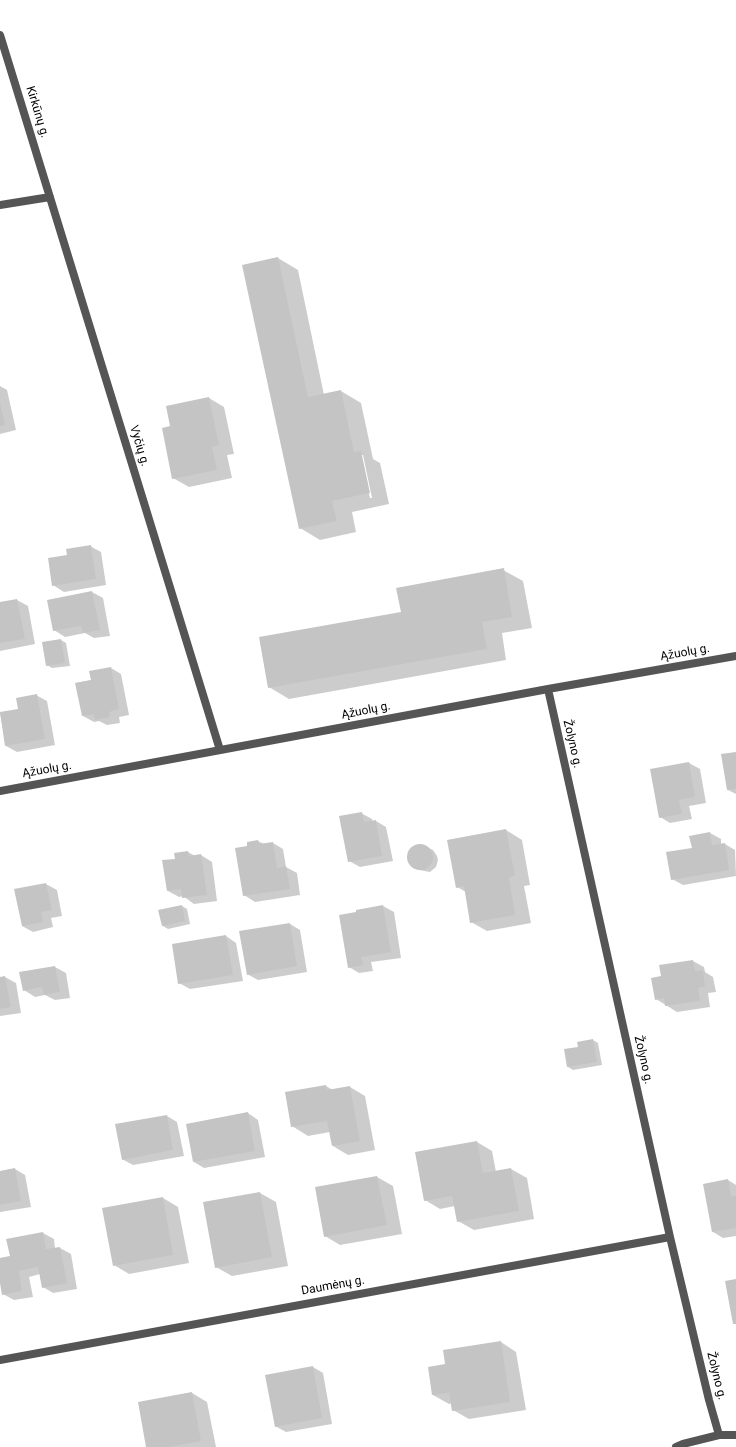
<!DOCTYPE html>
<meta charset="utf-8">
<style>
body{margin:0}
canvas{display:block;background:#fff}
</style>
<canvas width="736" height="1447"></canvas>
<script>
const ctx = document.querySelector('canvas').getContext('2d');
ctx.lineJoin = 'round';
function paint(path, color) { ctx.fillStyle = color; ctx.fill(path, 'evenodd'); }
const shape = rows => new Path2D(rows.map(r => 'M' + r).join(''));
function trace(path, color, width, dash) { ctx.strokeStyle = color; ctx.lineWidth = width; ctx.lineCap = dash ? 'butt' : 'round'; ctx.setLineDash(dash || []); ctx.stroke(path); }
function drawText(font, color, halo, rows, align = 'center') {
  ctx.font = font + ' Roboto,sans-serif'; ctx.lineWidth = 3; ctx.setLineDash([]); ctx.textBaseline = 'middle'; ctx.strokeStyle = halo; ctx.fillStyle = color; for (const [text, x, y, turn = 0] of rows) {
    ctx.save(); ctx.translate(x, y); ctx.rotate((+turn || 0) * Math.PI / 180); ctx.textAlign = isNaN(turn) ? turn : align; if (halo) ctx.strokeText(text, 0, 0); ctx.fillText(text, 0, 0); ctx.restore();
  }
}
paint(shape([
 [278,258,298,270,324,395,341,391,361,403,373,459,380,463,389,504,352,512,356,532,320,540,300,528],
 [360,455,363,455,372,498,370,498],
 [0,386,7,390,16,430,0,434],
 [209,398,224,407,234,454,227,455,232,478,189,487,173,478,172,427],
 [90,546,101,552,106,585,64,592,53,585,68,556],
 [503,570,523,581,532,628,502,633,506,660,289,699,269,687,402,612],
 [92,592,103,598,110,636,94,638,85,633,65,637,54,630,48,601],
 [17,600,28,606,35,644,0,651,0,603],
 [61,640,66,643,70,666,52,668,47,665],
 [111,668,121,674,129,715,119,717,120,723,107,725,99,721,94,722,83,716,76,683,92,680],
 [36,695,47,701,55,745,17,752,6,746,0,713,19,710],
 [736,753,736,794,728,790],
 [689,763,700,769,706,803,689,806,692,819,670,823,660,817,651,770],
 [361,813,372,819,373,822,376,821,386,827,393,861,360,867,349,861],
 [506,830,522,840,530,885,524,886,531,923,487,931,471,922,466,892,457,887],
 [710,833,721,839,721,844,725,844,735,850,736,876,683,885,672,879,693,849],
 [258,841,264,844,273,843,283,849,286,867,297,873,300,895,255,902,244,895,248,847],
 [420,845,433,850,437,856,438,860,436,867,430,872,419,870,413,867,408,861,408,857,410,850,412,847],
 [188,852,195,856,201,855,212,862,217,901,194,904,183,896,179,897,168,891],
 [46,884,57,890,62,916,51,918,53,927,33,932,22,926],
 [182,906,187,909,190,924,168,929,163,926,159,911],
 [383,906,394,912,401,958,371,962,373,971,359,973,349,967],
 [290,924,300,930,307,972,258,980,247,974],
 [226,936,236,943,243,981,190,989,179,983],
 [693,961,704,967,705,972,713,977,716,992,708,993,710,1007,677,1012,656,999,662,977],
 [55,967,66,973,70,998,55,1000,45,995,35,997,24,990],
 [5,977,16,983,21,1013,0,1016,0,978],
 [593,1040,598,1043,602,1065,573,1070,568,1067],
 [326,1086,333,1090,350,1087,365,1096,375,1150,348,1155,333,1146,330,1132,308,1136,292,1126],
 [248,1113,258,1120,265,1157,204,1168,194,1162],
 [167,1116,177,1122,184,1156,133,1165,122,1159],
 [477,1142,492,1151,496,1172,511,1169,527,1178,534,1219,474,1230,458,1221,455,1206,440,1209,425,1200],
 [15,1169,25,1175,31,1207,0,1212,0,1172],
 [377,1177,393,1186,402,1234,340,1245,325,1236,316,1188],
 [728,1180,736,1185,736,1236,723,1238,713,1232],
 [260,1193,276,1202,288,1266,232,1276,216,1267],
 [163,1198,178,1207,189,1263,129,1274,114,1265],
 [43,1233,54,1239,55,1249,60,1248,71,1254,77,1289,53,1293,43,1287,40,1274,29,1277,33,1297,14,1300,3,1294,0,1277,0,1259,11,1256],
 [501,1342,516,1352,526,1410,469,1419,453,1410,452,1403,449,1404,433,1395,446,1365],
 [313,1367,323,1373,332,1424,286,1432,275,1426],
 [192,1393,207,1402,216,1447,147,1447]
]), '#0003');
paint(shape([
 [278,257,308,397,341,390,354,452,361,451,370,493,332,501,337,521,299,529,242,265],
 [209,397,219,445,212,447,217,470,172,479,162,428,170,426,166,406],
 [0,403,5,425,0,426],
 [91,545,96,579,52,586,48,558,67,555,66,549],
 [504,568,512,617,482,622,487,649,268,688,259,637,401,612,396,588],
 [92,591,100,630,83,633,81,626,53,631,47,600],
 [17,599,25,639,0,643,0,602],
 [61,639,65,663,46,666,42,642],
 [111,667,119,709,109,712,110,717,95,720,94,714,82,716,75,683,91,680,89,671],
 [37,694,45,739,5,746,0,712,18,709,16,698],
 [736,752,736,789,727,790,721,754],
 [689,762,695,797,679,800,682,814,659,818,650,769],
 [362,812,364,822,376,820,382,856,348,862,339,816],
 [506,829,515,876,509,877,515,915,470,923,464,886,456,888,447,840],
 [710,832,712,845,725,843,729,870,671,880,666,852,692,848,689,836],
 [258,840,259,844,273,842,277,868,286,866,290,889,243,896,235,848,247,846,247,842],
 '407 857a13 13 0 1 1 26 0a13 13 0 1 1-26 0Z',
 [188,851,189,856,201,854,207,895,182,898,181,889,167,891,162,860,175,859,174,853],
 [46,883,52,910,41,912,43,922,22,926,14,889],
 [182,905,185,921,162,926,158,910],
 [383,905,391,952,361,957,363,965,348,968,339,915,356,912,356,910],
 [290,923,297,966,247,975,239,931],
 [226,935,233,975,178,984,172,944],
 [693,960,695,971,703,970,705,986,698,988,700,1001,665,1006,664,998,655,1000,651,978,661,976,659,965],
 [55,966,60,992,44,995,42,987,23,991,19,972],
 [5,976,11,1007,0,1009,0,977],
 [593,1039,597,1062,567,1067,564,1049,578,1047,577,1042],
 [326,1085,327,1090,350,1086,360,1141,332,1146,327,1121,291,1127,285,1092],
 [248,1112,255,1151,193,1162,186,1124],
 [167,1115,173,1150,122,1160,115,1124],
 [477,1141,483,1173,511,1168,519,1211,457,1222,452,1196,424,1201,415,1152],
 [15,1168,21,1201,0,1205,0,1171],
 [377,1176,387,1225,324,1237,315,1187],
 [728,1179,731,1196,736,1196,736,1228,712,1232,703,1184],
 [260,1192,272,1257,215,1268,203,1202],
 [163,1197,173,1255,113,1266,102,1208],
 [43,1232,46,1249,60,1247,67,1283,42,1288,38,1267,19,1271,22,1291,2,1295,0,1283,0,1258,10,1256,6,1239],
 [736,1279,736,1324,733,1324,725,1281],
 [501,1341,510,1402,452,1411,449,1393,432,1395,428,1367,445,1364,443,1350],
 [313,1366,322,1418,275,1427,265,1375],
 [192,1392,201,1441,169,1447,146,1447,138,1402]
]), '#c4c4c4');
trace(shape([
 [0,35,220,750],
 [0,205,50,197],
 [548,689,670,1237,709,1400,719,1435],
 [0,791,548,689,736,656],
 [0,1360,670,1237],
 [676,1447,683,1444,719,1435,736,1435]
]), '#555', 8);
drawText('12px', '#000', '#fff', [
 ["Kirkūnų g.",37,112,73],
 ["Vyčių g.",139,446,73],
 ["Ąžuolų g.",685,653,-10],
 ["Ąžuolų g.",366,711,-11],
 ["Žolyno g.",572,744,77],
 ["Ąžuolų g.",47,770,-10],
 ["Žolyno g.",643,1060,77],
 ["Daumėnų g.",333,1286,-10],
 ["Žolyno g.",716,1376,76]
]);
</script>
